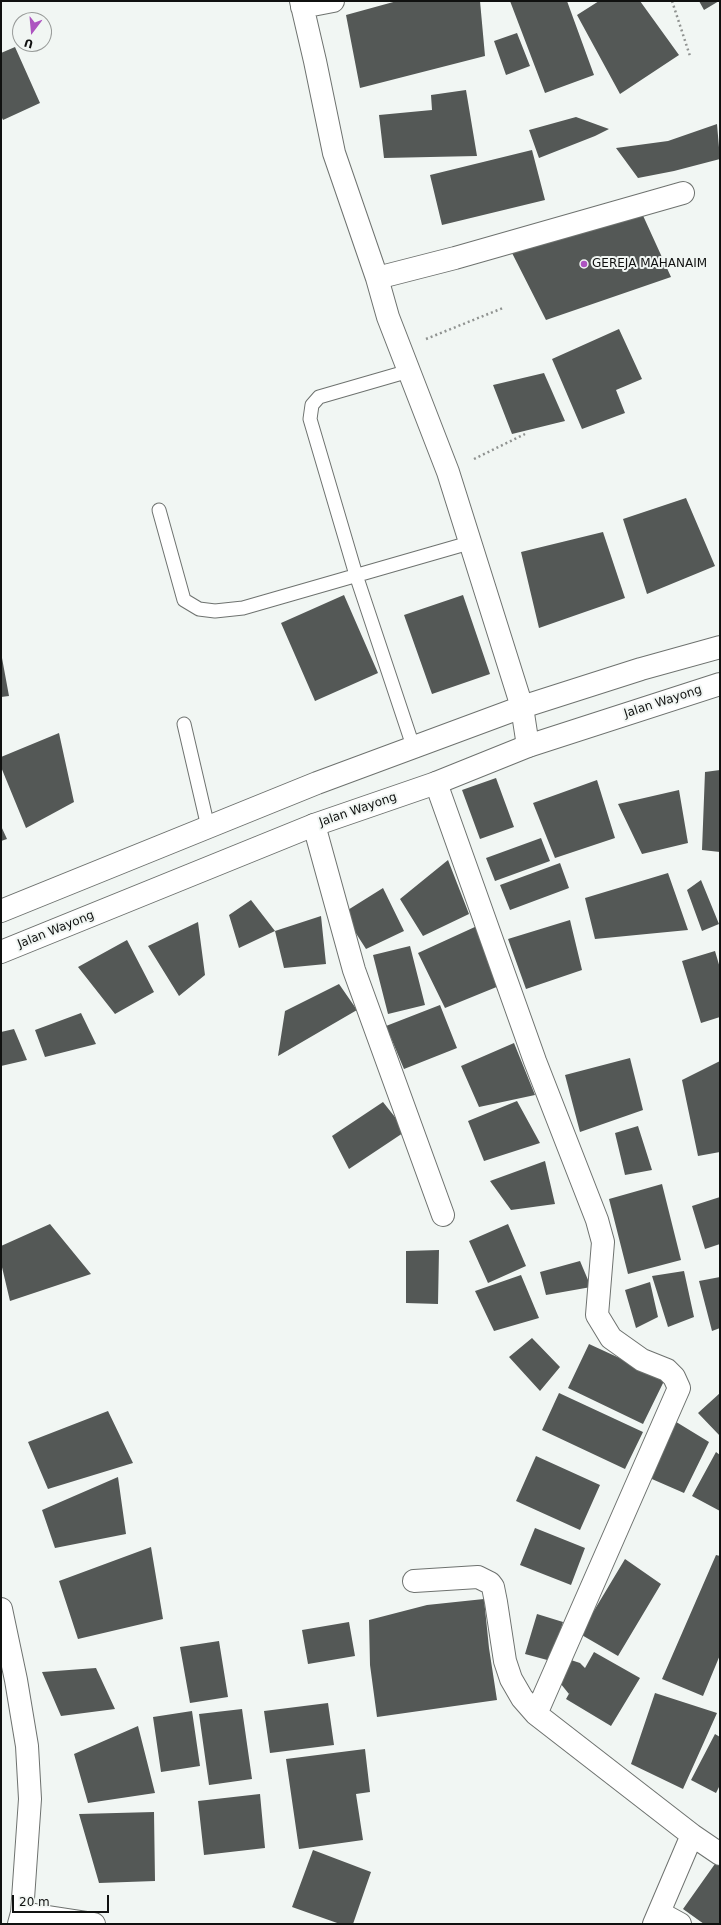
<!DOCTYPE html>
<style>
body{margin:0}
#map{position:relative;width:721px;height:1925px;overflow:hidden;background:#f1f6f3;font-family:"DejaVu Sans",sans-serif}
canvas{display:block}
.frame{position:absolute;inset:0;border:2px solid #101110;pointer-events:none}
.north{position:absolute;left:12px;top:12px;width:40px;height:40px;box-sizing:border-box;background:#f1f6f3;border:1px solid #979a98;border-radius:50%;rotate:196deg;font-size:11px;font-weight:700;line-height:16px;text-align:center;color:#101110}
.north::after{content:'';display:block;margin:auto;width:14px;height:18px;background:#ad54c0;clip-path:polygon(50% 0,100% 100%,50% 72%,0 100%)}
.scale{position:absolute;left:12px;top:1895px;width:97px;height:18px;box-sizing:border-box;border:2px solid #101110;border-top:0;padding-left:5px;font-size:12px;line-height:14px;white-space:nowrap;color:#101110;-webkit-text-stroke:3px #f1f6f3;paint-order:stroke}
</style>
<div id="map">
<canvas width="721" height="1925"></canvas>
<div class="frame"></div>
<div class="north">U</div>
<div class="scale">20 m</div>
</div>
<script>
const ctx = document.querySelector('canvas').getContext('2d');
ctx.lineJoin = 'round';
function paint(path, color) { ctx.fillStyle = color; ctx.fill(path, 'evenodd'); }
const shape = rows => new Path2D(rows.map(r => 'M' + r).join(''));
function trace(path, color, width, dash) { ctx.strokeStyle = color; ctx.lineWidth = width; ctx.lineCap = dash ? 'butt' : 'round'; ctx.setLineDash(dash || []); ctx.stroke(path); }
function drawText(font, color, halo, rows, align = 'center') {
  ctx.font = font + ' "DejaVu Sans",sans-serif'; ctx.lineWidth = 4; ctx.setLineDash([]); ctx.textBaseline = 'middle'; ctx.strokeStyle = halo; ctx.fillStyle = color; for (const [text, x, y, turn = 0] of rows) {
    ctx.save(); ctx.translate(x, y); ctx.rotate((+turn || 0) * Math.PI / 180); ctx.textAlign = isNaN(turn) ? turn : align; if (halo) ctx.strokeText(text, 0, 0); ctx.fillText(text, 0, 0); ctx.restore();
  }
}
paint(shape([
 [397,1,480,1,485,56,360,88,346,15],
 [510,1,567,1,594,75,545,93],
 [599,1,640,1,679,55,620,94,577,15],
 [699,1,719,1,704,10],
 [517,33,530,66,506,75,494,41],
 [15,47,40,103,3,120,1,116,1,53],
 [466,90,477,156,384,158,379,115,432,110,431,95],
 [576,117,609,129,595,136,539,158,529,130],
 [717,124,720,159,674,171,638,178,616,148,668,141],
 [532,150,545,200,442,225,430,175],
 [640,209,671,277,546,320,511,251],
 [619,329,642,379,616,390,625,413,582,429,552,359],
 [544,373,565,421,512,434,493,385],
 [686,498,715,566,647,594,623,519],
 [603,532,625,598,539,628,521,552],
 [344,595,378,673,315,701,281,623],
 [463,595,490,674,432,694,404,615],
 [2,658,9,696,1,697,1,659],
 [59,733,74,802,26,828,1,767,1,757],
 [720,770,720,852,702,850,705,772],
 [496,778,514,827,480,839,462,790],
 [597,780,615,838,555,858,533,803],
 [679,790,688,843,642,854,618,804],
 [1,826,7,839,1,841],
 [541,838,550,861,495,881,486,858],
 [448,860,469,914,423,936,400,899],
 [560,863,569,888,510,910,500,885],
 [668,873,688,930,595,939,585,898],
 [701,880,719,924,702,931,687,890],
 [383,888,404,931,366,949,343,913],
 [251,900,275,931,321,916,326,964,284,968,275,931,239,948,229,915],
 [570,920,582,970,526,989,508,939],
 [198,922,205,975,179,996,148,946],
 [477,926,499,986,445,1008,418,953],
 [127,940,154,992,115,1014,78,967],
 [410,946,425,1005,388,1014,373,955],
 [715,951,720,968,720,1017,701,1023,682,961],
 [339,984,357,1010,278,1056,285,1011],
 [440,1005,457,1048,404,1069,386,1026],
 [81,1013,96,1044,45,1057,35,1030],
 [14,1029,27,1060,1,1066,1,1032],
 [514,1043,535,1095,479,1107,461,1066],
 [630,1058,643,1110,580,1132,565,1075],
 [720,1061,720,1152,698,1156,682,1080],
 [517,1101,540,1143,484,1161,468,1121],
 [383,1102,406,1131,349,1169,332,1136],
 [638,1126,652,1170,625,1175,615,1133],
 [545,1161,555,1204,511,1210,490,1181],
 [662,1184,681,1260,628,1274,609,1199],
 [720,1197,720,1244,705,1249,692,1206],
 [50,1224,91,1274,10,1301,1,1263,1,1246],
 [508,1224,526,1266,488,1283,469,1241],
 [439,1250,438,1304,406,1303,406,1251],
 [580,1261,591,1287,546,1295,540,1272],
 [684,1271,694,1317,668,1327,652,1276],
 [521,1275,539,1318,494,1331,475,1291],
 [720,1277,720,1328,712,1331,699,1281],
 [650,1282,658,1317,636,1328,625,1290],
 [532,1338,560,1367,540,1391,509,1357],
 [589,1344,665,1379,643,1424,568,1388],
 [559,1393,643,1432,625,1469,542,1430],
 [720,1393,720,1436,698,1413],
 [108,1411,133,1463,48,1489,28,1442],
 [673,1420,709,1442,684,1493,645,1476],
 [716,1452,720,1455,720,1511,692,1496],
 [536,1456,600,1485,580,1530,516,1501],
 [118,1477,126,1534,55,1548,42,1510],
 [535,1528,585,1548,571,1585,520,1565],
 [151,1547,163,1619,78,1639,59,1581],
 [716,1555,720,1556,720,1655,703,1696,662,1679],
 [625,1559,661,1584,618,1656,580,1634],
 [484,1599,489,1648,497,1700,377,1717,370,1665,369,1620,427,1605],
 [537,1614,563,1622,551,1661,525,1654],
 [349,1622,355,1656,308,1664,302,1630],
 [219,1641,228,1697,190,1703,180,1647],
 [594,1652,640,1678,611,1726,566,1699,570,1692,569,1694,556,1678,562,1657,580,1663,585,1668],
 [96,1668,115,1709,61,1716,42,1672],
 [655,1693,717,1713,683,1789,631,1764],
 [328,1703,334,1745,270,1753,264,1711],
 [242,1709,252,1779,209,1785,199,1714],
 [192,1711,200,1766,161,1772,153,1717],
 [138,1726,155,1793,88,1803,74,1754],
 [715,1734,720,1737,720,1785,716,1793,691,1780],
 [365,1749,370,1792,356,1794,363,1840,299,1849,286,1759],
 [260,1794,265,1848,204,1855,198,1801],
 [154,1812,155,1881,99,1883,79,1814],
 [313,1850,371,1872,353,1924,340,1924,292,1907],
 [717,1861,720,1863,720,1924,704,1924,683,1909]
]), '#545856');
const lane = shape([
 [409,371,319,397,312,405,310,419,356,575,414,749],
 [159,510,184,600,199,609,215,611,243,608,469,543],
 [184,724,208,827]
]);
const street = shape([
 [301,1,315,61,334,153,377,278,388,317,448,472,522,707,528,746],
 [302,7,333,1],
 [377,278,455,258,683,193],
 [436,783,535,1061,597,1220,603,1242,597,1315,611,1338,642,1360,667,1370,674,1377,679,1388,536,1714],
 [314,825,354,970,443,1215],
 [414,1581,478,1577,490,1583,493,1587,496,1602,505,1661,511,1679,522,1698,536,1714,692,1835,654,1924],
 [1,1609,16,1680,27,1746,30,1799,22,1913,19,1924],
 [692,1835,720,1854],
 [22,1913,94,1924],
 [660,1913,680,1924]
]);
const secondary = shape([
 [1,911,317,783,522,707,641,669,720,647],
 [1,952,314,825,436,783,528,746,720,684]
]);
trace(lane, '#6e726f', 15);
trace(street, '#6e726f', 24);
trace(secondary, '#6e726f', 24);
trace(shape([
 [672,1,690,56],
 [426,339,503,308],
 [474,459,525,434]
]), '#909391', 2.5, [2, 3]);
trace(lane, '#fff', 13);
trace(street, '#fff', 22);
trace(secondary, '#fff', 22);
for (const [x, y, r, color] of [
 [584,264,4,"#ad54c0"]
]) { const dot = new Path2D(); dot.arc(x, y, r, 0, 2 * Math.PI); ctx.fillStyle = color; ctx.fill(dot); trace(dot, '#f1f6f3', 1.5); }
drawText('12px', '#101110', '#f1f6f3', [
 ["GEREJA MAHANAIM",592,264]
], 'left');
drawText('12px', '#101110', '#f1f6f3', [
 ["Jalan Wayong",663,702,-18],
 ["Jalan Wayong",358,810,-19],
 ["Jalan Wayong",56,930,-22]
]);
</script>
